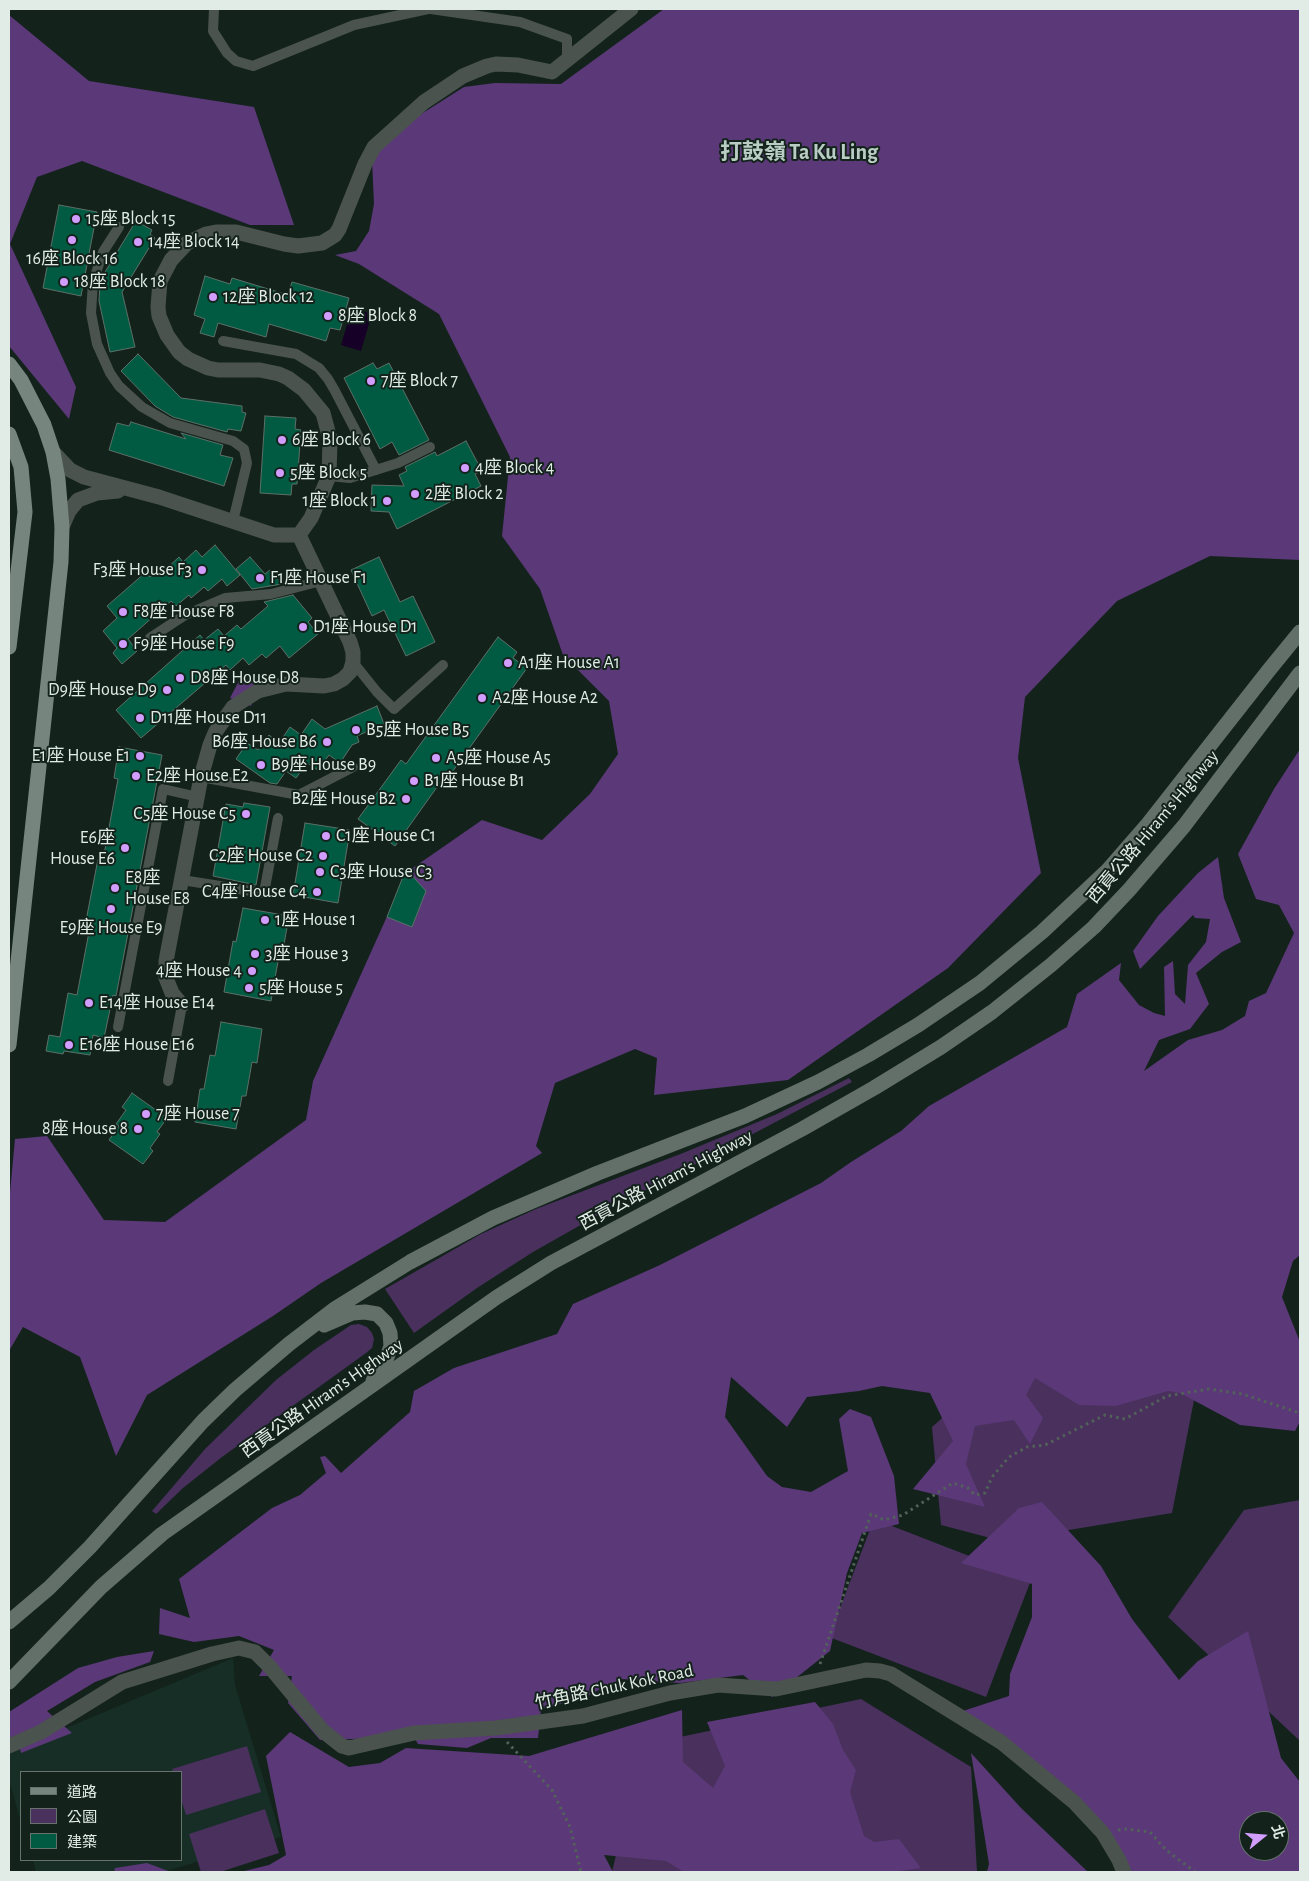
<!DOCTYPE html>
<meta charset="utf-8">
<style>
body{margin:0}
#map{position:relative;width:1309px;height:1881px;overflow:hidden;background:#13231c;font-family:"Alegreya Sans","Noto Sans TC",sans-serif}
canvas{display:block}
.frame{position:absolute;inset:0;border:10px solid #e2ece7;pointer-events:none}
.legend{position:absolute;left:20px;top:1771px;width:162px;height:90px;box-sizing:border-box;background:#13231c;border:1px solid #66736d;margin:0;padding:6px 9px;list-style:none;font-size:15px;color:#e2ece7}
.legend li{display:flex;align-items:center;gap:10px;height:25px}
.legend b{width:25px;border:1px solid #66736d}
.north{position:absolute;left:1239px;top:1811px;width:50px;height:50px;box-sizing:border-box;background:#13231c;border:1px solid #66736d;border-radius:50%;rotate:73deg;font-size:14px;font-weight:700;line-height:20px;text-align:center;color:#e2ece7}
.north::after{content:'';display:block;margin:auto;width:18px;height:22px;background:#d19dfe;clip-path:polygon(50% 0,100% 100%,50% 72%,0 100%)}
</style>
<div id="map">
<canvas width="1309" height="1881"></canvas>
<div class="frame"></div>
<ul class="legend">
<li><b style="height:6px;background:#76867f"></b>道路</li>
<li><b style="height:14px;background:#49305d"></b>公園</li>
<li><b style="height:14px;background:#015b42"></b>建築</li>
</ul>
<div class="north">北</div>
</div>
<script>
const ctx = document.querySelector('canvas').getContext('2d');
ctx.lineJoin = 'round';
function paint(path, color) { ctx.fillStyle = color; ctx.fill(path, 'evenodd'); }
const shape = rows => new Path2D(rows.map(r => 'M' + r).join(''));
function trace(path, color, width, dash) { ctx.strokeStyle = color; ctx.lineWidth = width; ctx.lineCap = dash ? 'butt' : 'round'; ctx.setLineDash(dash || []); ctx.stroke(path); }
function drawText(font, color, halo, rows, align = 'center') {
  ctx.font = font + ' "Alegreya Sans","Noto Sans TC",sans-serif'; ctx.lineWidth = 4; ctx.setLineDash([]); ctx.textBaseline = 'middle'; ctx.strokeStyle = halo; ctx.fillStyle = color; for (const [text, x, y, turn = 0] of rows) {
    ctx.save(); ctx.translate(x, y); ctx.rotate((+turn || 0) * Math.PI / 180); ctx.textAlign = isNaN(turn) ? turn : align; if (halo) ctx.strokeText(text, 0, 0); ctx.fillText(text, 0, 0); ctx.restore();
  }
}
paint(shape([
 [233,1658,235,1685,281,1837,163,1872,36,1872,33,1860,181,1860,181,1772,21,1772,21,1822,9,1780,9,1752]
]), '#162e25');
paint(shape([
 [849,1078,852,1082,600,1214,533,1252,477,1288,414,1333,385,1289,481,1234,536,1209,683,1153,777,1114],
 [359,1324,367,1327,372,1333,374,1339,372,1348,366,1353,222,1457,183,1488,156,1514,152,1511,205,1449,276,1380,314,1350,351,1325],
 [1039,1333,1202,1359,1172,1513,1002,1541,941,1525,932,1427],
 [1300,1500,1300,1741,1168,1617,1244,1510],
 [874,1519,1031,1580,986,1697,829,1637],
 [861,1699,971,1767,977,1872,612,1872,642,1745],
 [247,1746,261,1792,186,1815,181,1799,181,1772,173,1772,172,1769],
 [265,1809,279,1853,220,1872,201,1872,189,1834]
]), '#49305d');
paint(shape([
 [664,9,1300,9,1300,560,1210,556,1117,601,1025,697,1018,758,1041,873,948,968,788,1080,654,1095,657,1058,635,1049,555,1083,536,1146,542,1153,321,1283,273,1316,147,1395,116,1456,80,1357,23,1327,9,1351,9,1203,15,1139,47,1136,104,1220,165,1222,306,1120,313,1081,407,872,482,820,542,840,590,794,618,754,609,701,563,655,540,589,502,536,510,457,439,314,359,264,335,255,356,251,369,231,374,204,372,159,388,135,464,87,495,83,561,84],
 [9,15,89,81,254,107,294,225,250,225,82,161,37,177,10,244,76,387,69,419,9,346],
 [242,675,257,687,251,706,230,698],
 [1300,749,1300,1255,1293,1261,1282,1297,1300,1342,1300,1421,1295,1431,1240,1425,1180,1393,1168,1391,1116,1406,1079,1405,1035,1378,1026,1395,1043,1418,1030,1444,1014,1420,975,1426,966,1464,985,1507,913,1489,953,1441,930,1393,882,1386,859,1391,807,1397,787,1427,731,1377,725,1417,767,1476,782,1487,811,1492,848,1471,839,1419,850,1409,871,1417,894,1476,899,1524,862,1533,847,1573,830,1651,772,1697,743,1675,680,1683,621,1679,583,1698,541,1709,538,1738,491,1738,467,1748,418,1744,414,1737,320,1740,288,1703,292,1676,259,1676,274,1650,239,1636,194,1642,159,1634,160,1608,190,1618,179,1579,272,1508,300,1495,326,1473,320,1457,325,1456,341,1473,410,1412,414,1391,454,1368,557,1334,573,1304,660,1265,821,1183,851,1162,901,1131,929,1106,1067,1027,1077,994,1121,963,1119,980,1139,1005,1154,1013,1165,1016,1164,967,1173,961,1175,994,1185,1004,1188,965,1206,942,1210,919,1195,918,1193,915,1140,969,1133,951,1158,916,1198,873,1218,857,1224,898,1241,942,1222,952,1196,973,1209,1004,1190,1029,1159,1040,1144,1071,1188,1040,1222,1030,1245,1016,1249,1001,1266,993,1294,933,1279,905,1256,899,1238,854,1274,789],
 [1042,1502,1101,1566,1132,1619,1179,1680,1198,1661,1248,1631,1281,1758,1300,1782,1300,1872,1119,1872,1074,1800,963,1711,1009,1696,1010,1674,1032,1617,1032,1584,961,1563,1019,1508],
 [1249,1821,1279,1821,1279,1851,1249,1851],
 [154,1651,150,1662,95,1682,47,1711,72,1733,21,1753,17,1736,9,1739,9,1712,78,1668,117,1657],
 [815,1702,833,1724,843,1750,856,1770,850,1792,864,1836,874,1842,899,1839,921,1868,892,1872,684,1872,666,1861,604,1855,613,1872,240,1872,269,1865,286,1855,266,1756,290,1732,349,1767,380,1763,406,1748,529,1756,682,1710,683,1762,713,1788,725,1766,707,1722],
 [971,1753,1021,1808,1088,1872,987,1872,989,1864],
 [147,1863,171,1872,114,1872,115,1868]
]), '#5b3877');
paint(shape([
 [352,308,372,314,361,351,341,345]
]), '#170027');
const building = shape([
 [59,205,97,212,81,296,43,288,59,205],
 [136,221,152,230,150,234,155,238,122,292,135,347,110,352,99,301,100,283,102,277,136,221],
 [205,276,230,284,232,278,288,295,292,282,349,298,340,330,330,328,326,341,269,324,266,337,218,323,214,337,200,333,205,319,194,315,205,276],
 [138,354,181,398,242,406,242,412,246,413,241,431,228,429,227,432,173,417,155,406,121,371,138,354],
 [373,363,377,369,389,363,429,440,399,455,392,442,380,449,344,378,373,363],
 [265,416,296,418,295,429,301,430,297,484,292,484,291,495,260,493,265,416],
 [131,422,186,439,181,433,223,445,220,455,233,458,224,486,109,450,117,423,129,426,131,422],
 [466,441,482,471,475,474,481,486,397,529,389,512,371,511,372,485,404,486,399,475,407,471,405,467,435,452,437,456,466,441],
 [215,545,240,575,227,586,222,579,208,591,204,587,191,598,189,595,176,606,171,601,128,639,137,651,122,664,113,653,117,648,103,631,117,618,107,606,146,572,150,577,163,565,166,569,179,557,183,562,196,550,202,557,215,545],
 [250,557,265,574,270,570,282,584,252,589,236,569,250,557],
 [379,557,400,602,413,596,435,642,406,656,384,610,372,616,351,570,379,557],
 [293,595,312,618,308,622,318,634,289,658,280,646,266,658,262,654,249,665,243,658,230,670,226,665,141,738,116,710,200,635,204,640,218,629,224,636,237,625,241,629,268,606,264,602,293,595],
 [498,637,517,652,513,658,527,668,450,775,447,773,395,846,358,819,401,760,406,764,498,637],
 [377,706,384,724,357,736,359,742,352,745,340,763,329,755,318,770,307,763,296,778,286,771,277,784,270,783,236,759,247,743,258,750,269,735,279,743,290,727,301,735,312,719,325,729,377,706],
 [119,747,162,755,116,996,113,995,104,1038,93,1035,90,1055,64,1051,63,1054,46,1051,49,1035,60,1037,68,993,77,995,89,932,84,931,98,859,103,860,118,779,114,778,119,747],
 [244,803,270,807,256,885,213,876,226,804,243,807,244,803],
 [305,823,350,830,338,903,293,895,305,823],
 [406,869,426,891,412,927,387,917,406,869],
 [243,908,289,916,283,950,280,950,271,1001,224,992,233,941,236,942,243,908],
 [221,1022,262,1029,257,1063,252,1062,246,1096,242,1096,236,1129,195,1122,200,1089,204,1089,210,1055,215,1056,221,1022],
 [132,1093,167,1118,157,1132,160,1134,150,1148,153,1151,143,1164,109,1140,119,1126,116,1124,126,1110,122,1107,132,1093]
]);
paint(building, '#015b42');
trace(building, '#5d7068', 1);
trace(shape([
 [820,1664,871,1514,884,1520,903,1515,953,1483,968,1488,975,1495,985,1493,992,1477,1009,1457,1027,1447,1045,1445,1105,1415,1125,1419,1167,1396,1209,1389,1242,1394,1300,1413],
 [507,1742,552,1790,570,1827,581,1872],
 [1118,1830,1126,1829,1150,1832,1166,1850,1195,1872]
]), '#52615a', 3, [2.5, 4]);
trace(shape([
 [214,9,213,31,227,53,236,61,253,66,354,25,428,9],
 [431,9,520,22,567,39,567,60],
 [119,227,103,252,93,282,91,313,97,344,110,373,119,386,142,407,170,423,233,441,244,449,247,463,233,521],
 [223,341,296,354,319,368,328,379,335,391,376,470],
 [329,476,350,478,398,463,430,447],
 [150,638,185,615,225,598,271,594,321,581],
 [353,662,377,692,394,709,443,665],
 [201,777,299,795,353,767],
 [182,880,264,893,278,818],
 [118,1027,163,789,198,797],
 [168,1081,182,1005]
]), '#4b534f', 10);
trace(shape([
 [53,452,70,470,84,477,159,497,274,535,299,535],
 [62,527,69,511,78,500,97,493,118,491],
 [299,535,311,518,329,476,330,439,323,413,304,390,288,378,279,374,260,370,218,370,208,368,188,359,179,352,167,335,159,316,158,307,160,281,171,260,187,243,206,234,216,232,236,232,284,244,298,246,322,243,335,235,339,229,365,164,374,147,424,102,463,76,487,66,496,64,518,65,552,72,631,9],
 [182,1005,172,993,166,978,166,961,201,777,210,745,216,731,233,707,258,691,286,684,324,686,334,684,343,679,350,672,353,662,353,652,350,642,299,535],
 [9,1746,41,1732,122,1682,212,1654,239,1648,255,1652,270,1667,323,1731,342,1746,349,1748,414,1733,496,1728,583,1716,670,1693,718,1685,776,1689,866,1670,880,1671,891,1674,1001,1742,1074,1802,1103,1833,1119,1860,1124,1872]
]), '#4b534f', 15);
trace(shape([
 [324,1325,352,1313,365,1312,377,1314,386,1323,390,1333,391,1346,386,1360,373,1381],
 [9,1622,49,1588,90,1547,203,1421,235,1390,289,1344,336,1308,410,1262,493,1218,598,1173,745,1116,818,1082,868,1055,918,1025,980,983,1042,932,1108,870,1148,824,1269,670,1300,632],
 [9,1682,101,1587,162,1534,497,1297,551,1263,802,1129,874,1088,941,1047,992,1012,1051,965,1094,927,1129,890,1184,826,1300,673]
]), '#63706a', 15);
trace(shape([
 [9,364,21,380,44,425,53,452,58,479,62,527,61,562,9,1045],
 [9,434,21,467,25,512,9,647]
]), '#76867f', 15);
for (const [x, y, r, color] of [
 [76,219,5,"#d19dfe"],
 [72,240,5,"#d19dfe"],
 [138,242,5,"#d19dfe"],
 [64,282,5,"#d19dfe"],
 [213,297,5,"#d19dfe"],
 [328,316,5,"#d19dfe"],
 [371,381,5,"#d19dfe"],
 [282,440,5,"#d19dfe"],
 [465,468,5,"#d19dfe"],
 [280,473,5,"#d19dfe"],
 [415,494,5,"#d19dfe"],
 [387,501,5,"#d19dfe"],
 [202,570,5,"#d19dfe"],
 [260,578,5,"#d19dfe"],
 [123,612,5,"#d19dfe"],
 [303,627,5,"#d19dfe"],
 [123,644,5,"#d19dfe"],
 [508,663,5,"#d19dfe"],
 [180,678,5,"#d19dfe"],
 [167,690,5,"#d19dfe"],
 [482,698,5,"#d19dfe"],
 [140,718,5,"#d19dfe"],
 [356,730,5,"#d19dfe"],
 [327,742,5,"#d19dfe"],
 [140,756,5,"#d19dfe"],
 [436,758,5,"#d19dfe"],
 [261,765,5,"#d19dfe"],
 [136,776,5,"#d19dfe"],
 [414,781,5,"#d19dfe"],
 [406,799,5,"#d19dfe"],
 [246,814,5,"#d19dfe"],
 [326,836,5,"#d19dfe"],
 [125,848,5,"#d19dfe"],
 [323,856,5,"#d19dfe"],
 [320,872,5,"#d19dfe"],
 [115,888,5,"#d19dfe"],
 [317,892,5,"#d19dfe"],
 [111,909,5,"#d19dfe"],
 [265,920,5,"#d19dfe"],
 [255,954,5,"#d19dfe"],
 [252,971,5,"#d19dfe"],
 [249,988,5,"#d19dfe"],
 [89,1003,5,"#d19dfe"],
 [69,1045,5,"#d19dfe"],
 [146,1114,5,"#d19dfe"],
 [138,1129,5,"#d19dfe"]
]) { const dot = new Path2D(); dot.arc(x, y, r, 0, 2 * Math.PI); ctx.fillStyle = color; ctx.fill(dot); trace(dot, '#13231c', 2); }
drawText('18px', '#e2ece7', '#13231c', [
 ["15座 Block 15",86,219],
 ["14座 Block 14",148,242],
 ["16座 Block 16",72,259,"center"],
 ["18座 Block 18",74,282],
 ["12座 Block 12",223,297],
 ["8座 Block 8",338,316],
 ["7座 Block 7",381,381],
 ["6座 Block 6",292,440],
 ["4座 Block 4",475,468],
 ["5座 Block 5",290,473],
 ["2座 Block 2",425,494],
 ["1座 Block 1",377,501,"right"],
 ["F3座 House F3",192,570,"right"],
 ["F1座 House F1",270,578],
 ["F8座 House F8",133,612],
 ["D1座 House D1",313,627],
 ["F9座 House F9",133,644],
 ["A1座 House A1",518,663],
 ["D8座 House D8",190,678],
 ["D9座 House D9",157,690,"right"],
 ["A2座 House A2",492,698],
 ["D11座 House D11",150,718],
 ["B5座 House B5",366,730],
 ["B6座 House B6",317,742,"right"],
 ["E1座 House E1",130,756,"right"],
 ["A5座 House A5",446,758],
 ["B9座 House B9",271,765],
 ["E2座 House E2",146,776],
 ["B1座 House B1",424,781],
 ["B2座 House B2",396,799,"right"],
 ["C5座 House C5",236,814,"right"],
 ["C1座 House C1",336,836],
 ["E6座",115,838,"right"],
 ["House E6",115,859,"right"],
 ["C2座 House C2",313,856,"right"],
 ["C3座 House C3",330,872],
 ["E8座",125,878],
 ["House E8",125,899],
 ["C4座 House C4",307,892,"right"],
 ["1座 House 1",275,920],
 ["E9座 House E9",111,928,"center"],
 ["3座 House 3",265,954],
 ["4座 House 4",242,971,"right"],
 ["5座 House 5",259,988],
 ["E14座 House E14",99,1003],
 ["E16座 House E16",79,1045],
 ["7座 House 7",156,1114],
 ["8座 House 8",128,1129,"right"]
], 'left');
drawText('18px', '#e2ece7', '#13231c', [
 ["西貢公路 Hiram's Highway",1153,827,-50],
 ["西貢公路 Hiram's Highway",666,1180,-28],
 ["西貢公路 Hiram's Highway",322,1398,-35],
 ["竹角路 Chuk Kok Road",614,1687,-12]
]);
drawText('bold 22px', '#b9cdc4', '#13231c', [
 ["打鼓嶺 Ta Ku Ling",799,152]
]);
</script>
